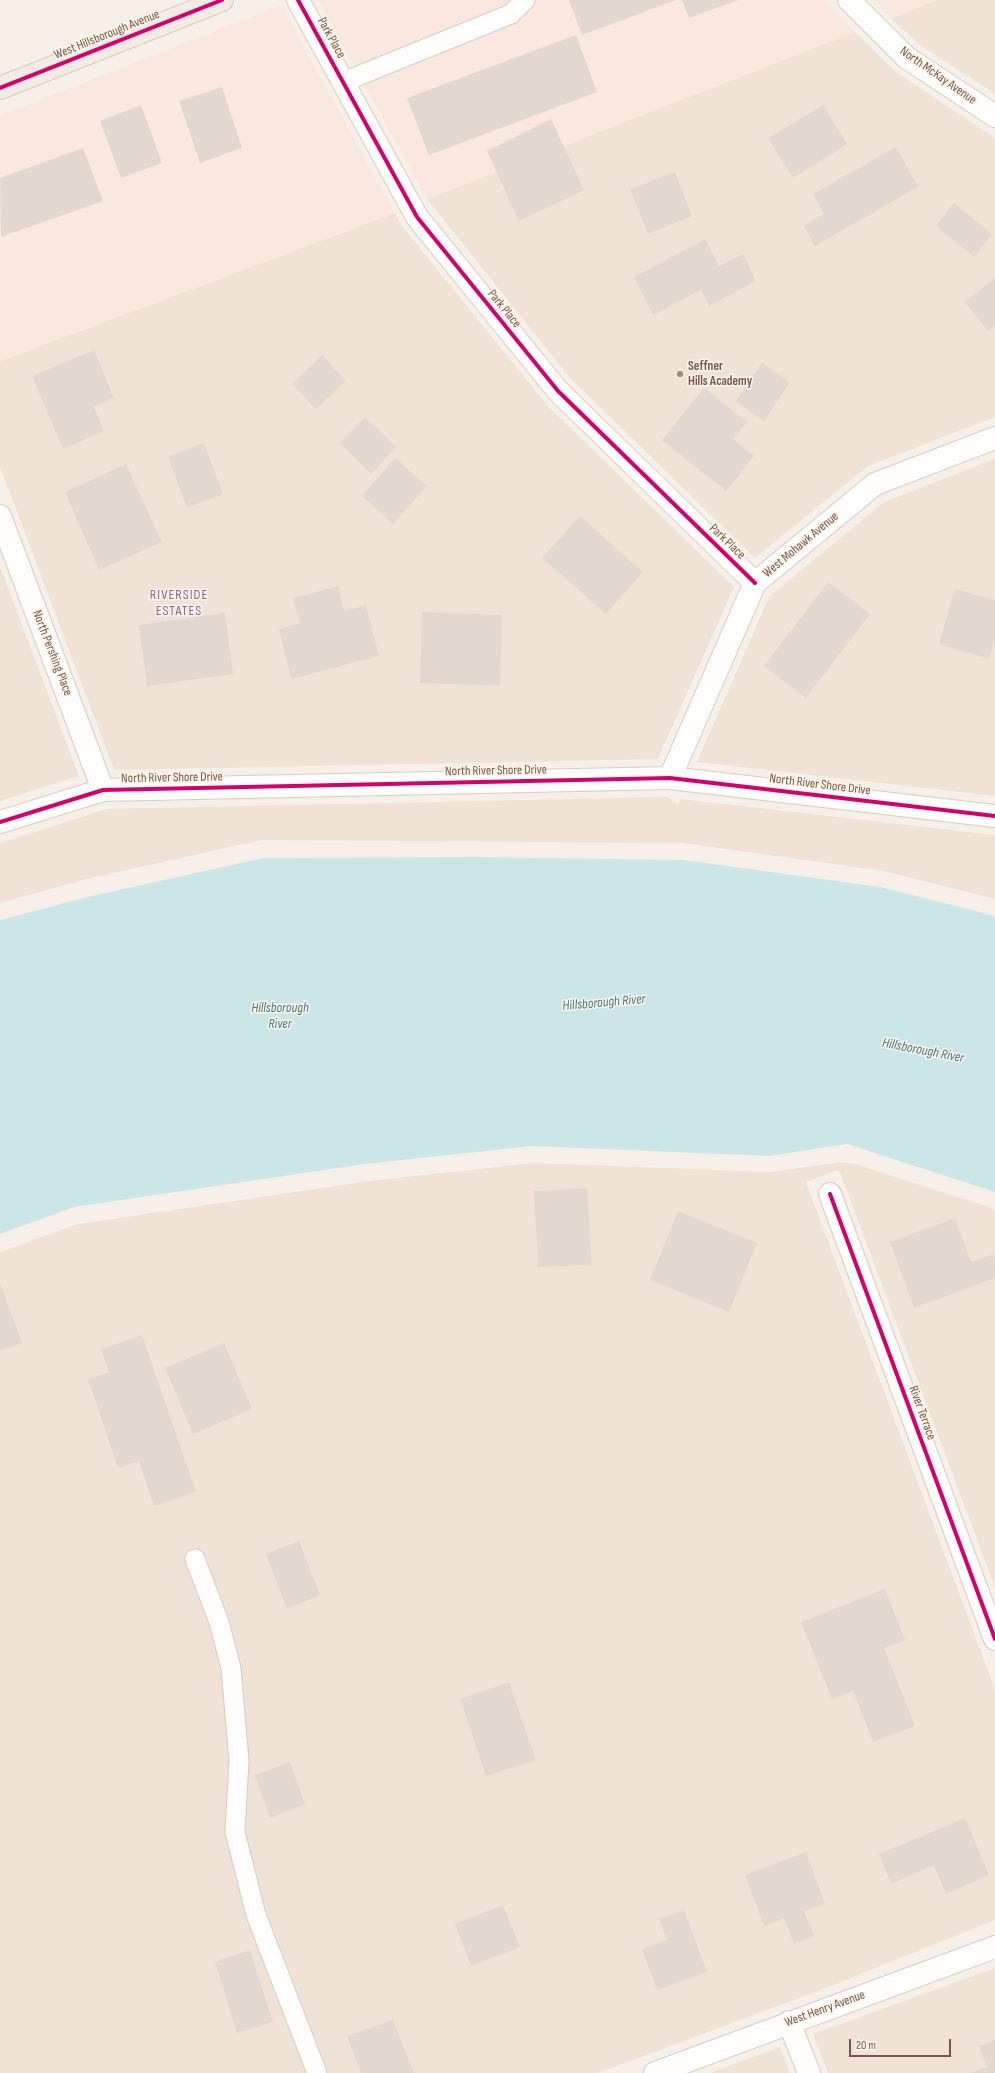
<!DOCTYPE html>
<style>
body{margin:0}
#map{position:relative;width:995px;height:2073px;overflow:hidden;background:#f7f0e8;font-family:"Sofia Sans Condensed",sans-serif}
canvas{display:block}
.scale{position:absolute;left:849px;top:2039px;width:102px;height:18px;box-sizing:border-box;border:2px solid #755648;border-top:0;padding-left:5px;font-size:12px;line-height:14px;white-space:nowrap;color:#755648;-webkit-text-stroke:3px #fff5e9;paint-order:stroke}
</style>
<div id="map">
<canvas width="995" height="2073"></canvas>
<div class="scale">20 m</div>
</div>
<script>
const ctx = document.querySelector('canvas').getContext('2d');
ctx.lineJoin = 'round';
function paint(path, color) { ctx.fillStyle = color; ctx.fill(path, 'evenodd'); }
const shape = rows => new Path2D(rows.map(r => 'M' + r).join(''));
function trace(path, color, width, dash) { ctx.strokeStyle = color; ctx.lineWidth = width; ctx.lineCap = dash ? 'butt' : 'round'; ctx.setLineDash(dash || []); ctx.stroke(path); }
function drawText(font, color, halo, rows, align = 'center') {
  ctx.font = font + ' "Sofia Sans Condensed",sans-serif'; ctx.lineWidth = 3; ctx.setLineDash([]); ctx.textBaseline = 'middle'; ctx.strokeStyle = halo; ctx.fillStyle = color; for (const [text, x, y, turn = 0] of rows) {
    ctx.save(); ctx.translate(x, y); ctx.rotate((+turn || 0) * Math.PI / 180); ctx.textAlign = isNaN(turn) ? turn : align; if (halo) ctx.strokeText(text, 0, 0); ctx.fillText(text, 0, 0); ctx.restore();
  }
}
paint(shape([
 [937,0,995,0,995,94,917,43,891,18],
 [855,32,896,72,995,138,995,417,868,466,755,558,570,378,427,199],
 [395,213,402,226,547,405,734,587,658,759,114,770,0,467,0,361],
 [995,459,995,796,697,762,769,597,884,502],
 [0,566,79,776,0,801],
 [667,797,678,804,681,799,995,835,995,899,883,871,683,843,261,840,83,880,0,903,0,843,107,809],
 [842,1162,855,1164,995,1209,995,1588,839,1170,806,1182,995,1689,995,1920,818,1991,598,2073,0,2073,0,1252,78,1224,369,1181,533,1163,770,1172],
 [995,1968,995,2073,828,2073,813,2034],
 [780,2047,790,2073,710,2073]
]), '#f0e3d5');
paint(shape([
 [318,0,824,0,855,32,427,199],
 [874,0,937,0,891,18],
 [281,5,395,213,0,361,0,116]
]), '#fae7de');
paint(shape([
 [475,857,684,860,880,887,995,916,995,1192,847,1144,769,1156,532,1146,365,1164,74,1207,0,1234,0,920,88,897,263,858]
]), '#cae6e7');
paint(shape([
 [569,0,676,0,582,35],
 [682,0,738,0,689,18],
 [576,35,597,92,429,155,407,98],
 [222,87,242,148,200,163,179,101],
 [141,105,162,163,121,178,100,121],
 [823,105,847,144,793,178,768,138],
 [551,119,584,190,519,221,487,151],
 [896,147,918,187,815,246,804,226,824,214,813,194],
 [83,148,103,201,1,237,0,178],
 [675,172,692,216,648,234,630,189],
 [954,203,992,234,974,257,936,226],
 [705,239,719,266,743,254,756,281,709,306,701,290,653,315,634,277],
 [995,278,995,325,988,331,965,302],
 [94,350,114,398,94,407,104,431,63,449,32,376],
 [322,355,346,381,316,409,292,384],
 [762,363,790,382,764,421,736,401],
 [704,388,747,422,733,439,754,456,726,491,662,440],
 [365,417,396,447,371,474,340,443],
 [204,443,223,494,187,508,168,457],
 [395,458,427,486,393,524,362,496],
 [126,464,162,542,99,570,65,492],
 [580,516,643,572,606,614,542,558],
 [828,582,870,614,806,698,764,666],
 [338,586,344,611,366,605,379,656,291,679,279,629,300,623,293,598],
 [955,589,995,600,995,640,989,659,939,644],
 [422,612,502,615,500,686,420,683],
 [225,613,233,674,147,686,139,625],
 [587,1188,592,1265,538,1267,534,1191],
 [678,1211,757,1243,729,1312,650,1280],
 [955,1218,971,1262,993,1254,995,1260,995,1278,914,1308,890,1242],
 [0,1283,22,1343,0,1351],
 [142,1335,196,1492,154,1506,139,1461,118,1468,88,1379,109,1372,101,1349],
 [224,1343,252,1409,193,1434,165,1368],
 [299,1541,320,1595,287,1609,266,1554],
 [885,1589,905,1640,884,1648,915,1726,873,1742,853,1691,832,1699,801,1622],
 [509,1682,536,1760,486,1776,460,1699],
 [290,1762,305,1804,270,1818,255,1775],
 [965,1818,989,1875,946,1894,934,1865,891,1884,879,1854],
 [806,1852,825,1904,804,1911,814,1936,794,1944,784,1918,764,1926,745,1875],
 [503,1905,520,1947,471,1966,455,1924],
 [684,1910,707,1972,657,1990,642,1949,667,1940,659,1919],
 [250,1950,273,2022,237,2033,215,1962],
 [393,2020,414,2073,361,2073,347,2036],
 [995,2040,995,2073,971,2073,987,2067,979,2046]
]), '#e3d8d0');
const lane = shape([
 [343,82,511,14,525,0],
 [195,1559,219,1622,231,1668,239,1761,235,1832,256,1915,317,2073]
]);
const street = shape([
 [298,0,417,217,558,391,755,583],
 [849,0,907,58,995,116],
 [0,516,103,790],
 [670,778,755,583,875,484,995,438],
 [0,822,103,790,670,778,995,816],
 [830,1194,995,1639],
 [789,2022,809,2073],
 [655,2073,995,1947]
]);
const primary = shape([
 [0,88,222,0]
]);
trace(lane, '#d5ccc6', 21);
trace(street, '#d5ccc6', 24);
trace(primary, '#d5cbc5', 24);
trace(lane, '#fefdfc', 19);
trace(street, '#fefdfc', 22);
trace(primary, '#f2ece4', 22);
trace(shape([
 [298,0,417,217,558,391,755,583],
 [0,88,222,0],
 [0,822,103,790,670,778,995,816],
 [830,1194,995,1639]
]), '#d6006c', 4);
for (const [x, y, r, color] of [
 [680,374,4,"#a28c80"]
]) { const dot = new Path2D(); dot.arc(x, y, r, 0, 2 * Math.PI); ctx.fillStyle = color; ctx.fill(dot); trace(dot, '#fff5e9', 1.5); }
drawText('13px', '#755648', '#fff5e9', [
 ["West Hillsborough Avenue",107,35,-22],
 ["Park Place",331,38,61],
 ["North McKay Avenue",938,76,35],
 ["Park Place",504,309,51],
 ["Park Place",727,542,44],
 ["West Mohawk Avenue",801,545,-40],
 ["North Pershing Place",52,653,69],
 ["North River Shore Drive",496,771,-1],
 ["North River Shore Drive",172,778,-1],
 ["North River Shore Drive",820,785,7],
 ["River Terrace",922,1413,70],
 ["West Henry Avenue",825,2009,-20]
]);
drawText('bold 13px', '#755648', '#fff5e9', [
 ["Seffner",688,367],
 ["Hills Academy",688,382]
], 'left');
ctx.letterSpacing = '1px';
drawText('14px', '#856399', '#fff5e9', [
 ["RIVERSIDE",179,595],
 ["ESTATES",179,611]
]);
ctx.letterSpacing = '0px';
drawText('italic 14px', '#3f7a82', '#fff5e9', [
 ["Hillsborough River",604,1003,-5],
 ["Hillsborough",280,1008],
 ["River",280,1024],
 ["Hillsborough River",923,1051,11]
]);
</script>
